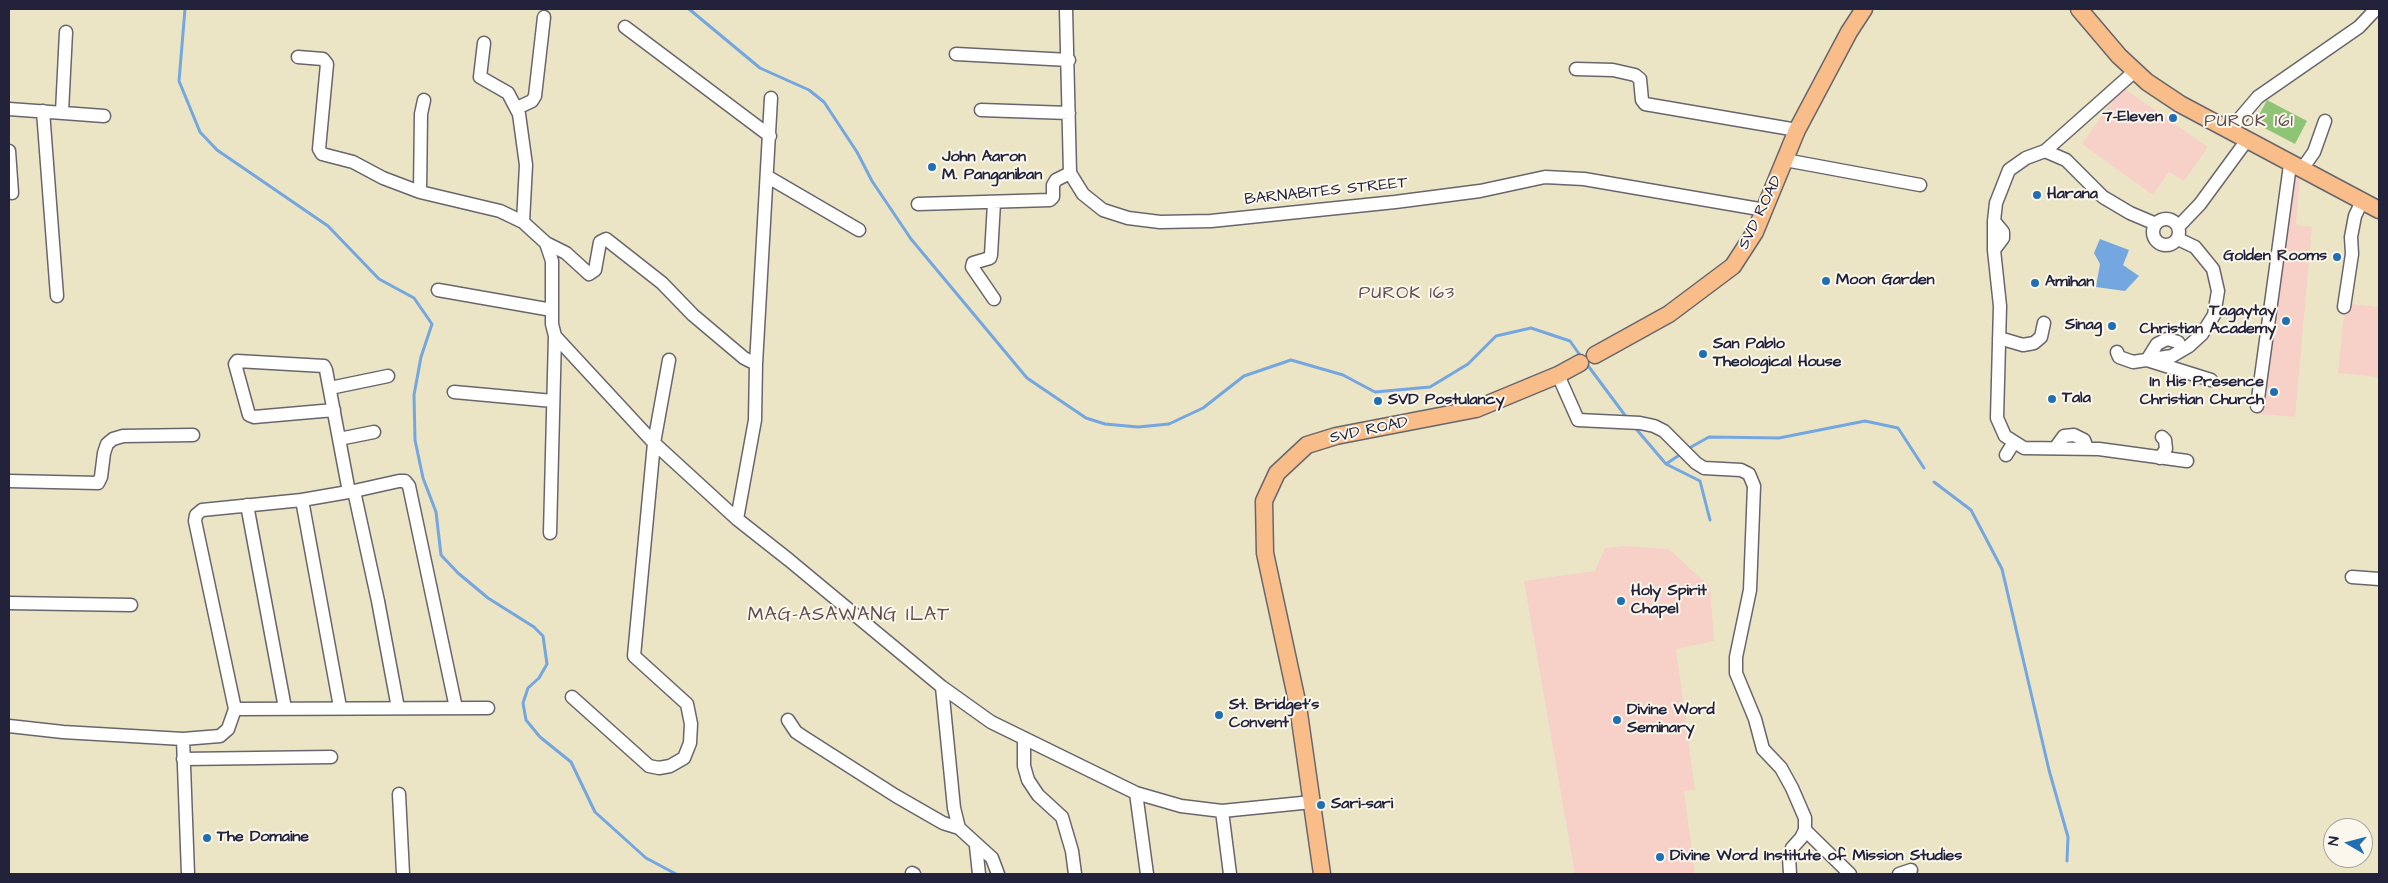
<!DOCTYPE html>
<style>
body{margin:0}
#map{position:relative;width:2388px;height:883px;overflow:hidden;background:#ebe5c6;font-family:"Architects Daughter",sans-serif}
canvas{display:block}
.frame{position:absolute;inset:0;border:10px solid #22223b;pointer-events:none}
.north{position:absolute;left:2323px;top:818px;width:50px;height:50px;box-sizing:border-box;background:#fbf7ec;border:1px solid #a4a2a5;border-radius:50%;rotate:278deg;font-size:14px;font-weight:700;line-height:20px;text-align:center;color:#22223b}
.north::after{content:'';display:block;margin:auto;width:18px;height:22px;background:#1f6fb2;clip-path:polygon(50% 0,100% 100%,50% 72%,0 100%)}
</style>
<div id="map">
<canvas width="2388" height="883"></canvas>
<div class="frame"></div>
<div class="north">N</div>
</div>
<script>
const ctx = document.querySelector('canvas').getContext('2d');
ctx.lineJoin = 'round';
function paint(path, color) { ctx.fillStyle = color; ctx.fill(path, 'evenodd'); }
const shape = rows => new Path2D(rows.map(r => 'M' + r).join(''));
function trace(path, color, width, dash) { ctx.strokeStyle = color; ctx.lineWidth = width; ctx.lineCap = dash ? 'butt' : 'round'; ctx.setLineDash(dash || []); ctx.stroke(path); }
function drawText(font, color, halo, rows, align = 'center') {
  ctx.font = font + ' "Architects Daughter",sans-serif'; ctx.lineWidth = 4; ctx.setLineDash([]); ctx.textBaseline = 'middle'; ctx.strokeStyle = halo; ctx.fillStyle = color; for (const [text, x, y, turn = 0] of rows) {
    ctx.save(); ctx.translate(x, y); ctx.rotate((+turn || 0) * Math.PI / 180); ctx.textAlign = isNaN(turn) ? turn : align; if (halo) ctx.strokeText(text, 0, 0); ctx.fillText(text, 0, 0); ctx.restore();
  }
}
paint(shape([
 [2122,87,2208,147,2184,181,2169,172,2153,195,2082,144],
 [2285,167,2300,176,2296,225,2312,227,2295,417,2258,414],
 [2345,303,2379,307,2379,377,2338,373],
 [1626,546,1669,549,1710,587,1714,641,1676,649,1695,790,1684,791,1695,874,1575,874,1524,581,1595,571,1605,548]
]), '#f7d1c7');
paint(shape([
 [2267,100,2307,121,2295,144,2255,123]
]), '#8fc375');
paint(shape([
 [2100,239,2129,250,2123,265,2139,276,2125,291,2096,287,2100,264,2094,253]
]), '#74a6df');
trace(shape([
 [185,9,179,81,200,132,217,150,328,226,379,279,414,298,432,324,421,357,414,395,415,440,423,478,436,512,441,555,458,573,488,598,534,627,543,636,547,664,539,678,528,688,523,703,526,720,540,737,571,762,595,812,646,858,676,874],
 [689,9,760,68,809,90,824,102,857,152,872,181,911,239,1027,378,1086,418,1105,424,1138,427,1169,424,1203,408,1244,376,1291,360,1343,375,1375,392,1430,387,1468,364,1496,336,1531,328,1570,341,1582,358],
 [1586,363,1627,418],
 [1637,430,1666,464,1700,481,1710,520],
 [1691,447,1709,437,1779,438,1865,421,1898,428,1924,468],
 [1666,464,1678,456],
 [1934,482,1971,510,2002,569,2049,770,2068,837,2067,861]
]), '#74a6df', 3);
const minor = shape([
 [1066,9,1070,173,1083,194,1103,210,1128,218,1160,222,1211,221,1395,202,1480,191,1545,177,1584,179,1765,210],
 [625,27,770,136],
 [484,43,480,77,508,93,519,114,526,165,523,222],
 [956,54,1069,60],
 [298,57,323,59,327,64,319,149,322,154,353,162,383,178,420,192,500,211,523,222,546,243,552,261,552,324,555,336,550,533],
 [1576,69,1613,70,1635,75,1640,79,1642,100,1645,104,1797,130],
 [2135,71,2045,151,2026,158,2009,170,1996,203,1994,221,1994,250,2000,306,1997,418,2005,436,2024,448,2099,449,2187,461],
 [517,108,532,101,535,96,544,17],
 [9,109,104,116],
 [981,110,1069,113],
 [43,111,57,296],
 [62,112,66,32],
 [2229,131,2258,97,2359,27,2376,9],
 [9,151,12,193],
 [2045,151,2066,160,2103,197,2130,213,2156,224],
 [1785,160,1920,185],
 [2302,169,2314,152,2325,121],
 [768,177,859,230],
 [420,192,421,114,424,100],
 [994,203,991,255,990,258,973,263,972,267,994,299],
 [918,204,1050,200,1053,197,1053,185,1056,180,1070,173],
 '2153 232a13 13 0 1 1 26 0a13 13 0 1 1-26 0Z',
 [1994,221,2003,232,2003,238,1994,250],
 [2178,227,2200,204,2247,140],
 [546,243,566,253,589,274,595,270,600,242,606,239,662,283,693,315,744,358,756,364],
 [438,290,552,310],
 [2344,307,2352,254,2351,237,2355,216,2362,201],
 [555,336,654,443,737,519,789,560,942,687,991,722,1136,793,1181,806,1222,811,1312,802],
 [1999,338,2023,345,2034,343,2041,337,2044,323],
 [2182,350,2178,342,2167,339,2157,344,2147,360,2211,380],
 [2117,352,2119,357,2133,362,2172,356,2189,346,2202,334,2214,315,2218,291,2213,269,2195,247,2178,239],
 [1558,375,1578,420,1640,423,1654,426,1664,431,1696,463,1704,468,1741,470,1749,474,1754,486,1750,590,1736,657,1736,673,1755,719,1763,749,1781,768,1792,788,1805,818,1805,830,1801,838,1792,848,1789,857,1790,874],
 [330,388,388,376],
 [454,392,553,401],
 [2257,406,2290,165,2287,162],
 [334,410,254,417,249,415,235,364,237,361,324,366,326,370,349,492],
 [339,439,374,432],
 [2056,447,2064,436,2074,435,2084,440,2087,448],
 [2006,455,2014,442],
 [2160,458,2166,449,2165,440,2162,437],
 [9,481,98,483,101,477,104,453,107,444,113,439,123,436,193,435],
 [354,491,378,601,398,708],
 [302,500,340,707],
 [247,505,285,708],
 [737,519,755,420,756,364,771,98],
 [2352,577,2379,579],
 [9,603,131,605],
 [942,687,954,808,959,828,992,858,998,874],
 [572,697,649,766,659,768,670,766,684,758,690,743,691,724,687,704,634,656,654,443,669,360],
 [235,709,488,708],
 [788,720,796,732,805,738,896,796,943,823,959,828],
 [9,726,63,732,183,739,220,736,228,729,235,709,195,521,196,515,202,510,302,500,354,491,399,481,405,481,409,486,456,708],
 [1024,738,1024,766,1028,780,1038,795,1062,817,1072,851,1075,874],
 [183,739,188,874],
 [183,759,331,757],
 [1136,793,1147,874],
 [399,794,403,874],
 [1222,811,1230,874],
 [1805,830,1850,874],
 [976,846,979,874],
 [912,873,914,874],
 [1899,874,1911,870]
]);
const major = shape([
 [2079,9,2119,56,2147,82,2180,104,2379,210],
 [1595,355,1669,314,1733,266,1755,232,1797,130,1849,32,1864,9],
 [1322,874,1298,706,1265,553,1264,501,1277,473,1307,445,1336,436,1476,409,1558,375,1580,363]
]);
trace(minor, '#68666c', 15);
trace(major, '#68666c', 19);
trace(minor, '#fff', 12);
trace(major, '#f8bd89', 16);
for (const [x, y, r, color] of [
 [2173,118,5,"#1f6fb2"],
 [932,167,5,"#1f6fb2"],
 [2037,195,5,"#1f6fb2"],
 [2337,257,5,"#1f6fb2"],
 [1826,281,5,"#1f6fb2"],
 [2035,283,5,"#1f6fb2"],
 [2286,321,5,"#1f6fb2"],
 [2112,326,5,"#1f6fb2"],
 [1703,354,5,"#1f6fb2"],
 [2274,392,5,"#1f6fb2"],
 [2052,399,5,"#1f6fb2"],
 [1378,401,5,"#1f6fb2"],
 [1621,601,5,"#1f6fb2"],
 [1219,715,5,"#1f6fb2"],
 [1617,720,5,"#1f6fb2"],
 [1321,805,5,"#1f6fb2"],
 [207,838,5,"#1f6fb2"],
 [1660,857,5,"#1f6fb2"]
]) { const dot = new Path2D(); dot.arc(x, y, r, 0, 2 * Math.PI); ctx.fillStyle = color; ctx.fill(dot); trace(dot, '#fbf7ec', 2); }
drawText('bold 16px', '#22223b', '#fbf7ec', [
 ["7-Eleven",2163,118,"right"],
 ["John Aaron",942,158],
 ["M. Panganiban",942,176],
 ["Harana",2047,195],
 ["Golden Rooms",2327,257,"right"],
 ["Moon Garden",1836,281],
 ["Amihan",2045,283],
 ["Tagaytay",2276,312,"right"],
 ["Christian Academy",2276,330,"right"],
 ["Sinag",2102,326,"right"],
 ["San Pablo",1713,345],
 ["Theological House",1713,363],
 ["In His Presence",2264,383,"right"],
 ["Christian Church",2264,401,"right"],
 ["Tala",2062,399],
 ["SVD Postulancy",1388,401],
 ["Holy Spirit",1631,592],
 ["Chapel",1631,610],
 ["St. Bridget's",1229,706],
 ["Convent",1229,724],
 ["Divine Word",1627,711],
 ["Seminary",1627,729],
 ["Sari-sari",1331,805],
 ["The Domaine",217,838],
 ["Divine Word Institute of Mission Studies",1670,857]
], 'left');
drawText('16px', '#22223b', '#fbf7ec', [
 ["BARNABITES STREET",1326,192,-6],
 ["SVD ROAD",1761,213,-64],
 ["SVD ROAD",1369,431,-12]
]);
ctx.letterSpacing = '1px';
drawText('18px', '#614c50', '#fbf7ec', [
 ["PUROK 161",2249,122],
 ["PUROK 163",1407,294]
]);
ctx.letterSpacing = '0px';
ctx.letterSpacing = '1px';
drawText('19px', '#614c50', '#fbf7ec', [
 ["MAG-ASAWANG ILAT",849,616]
]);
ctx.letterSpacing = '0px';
</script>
